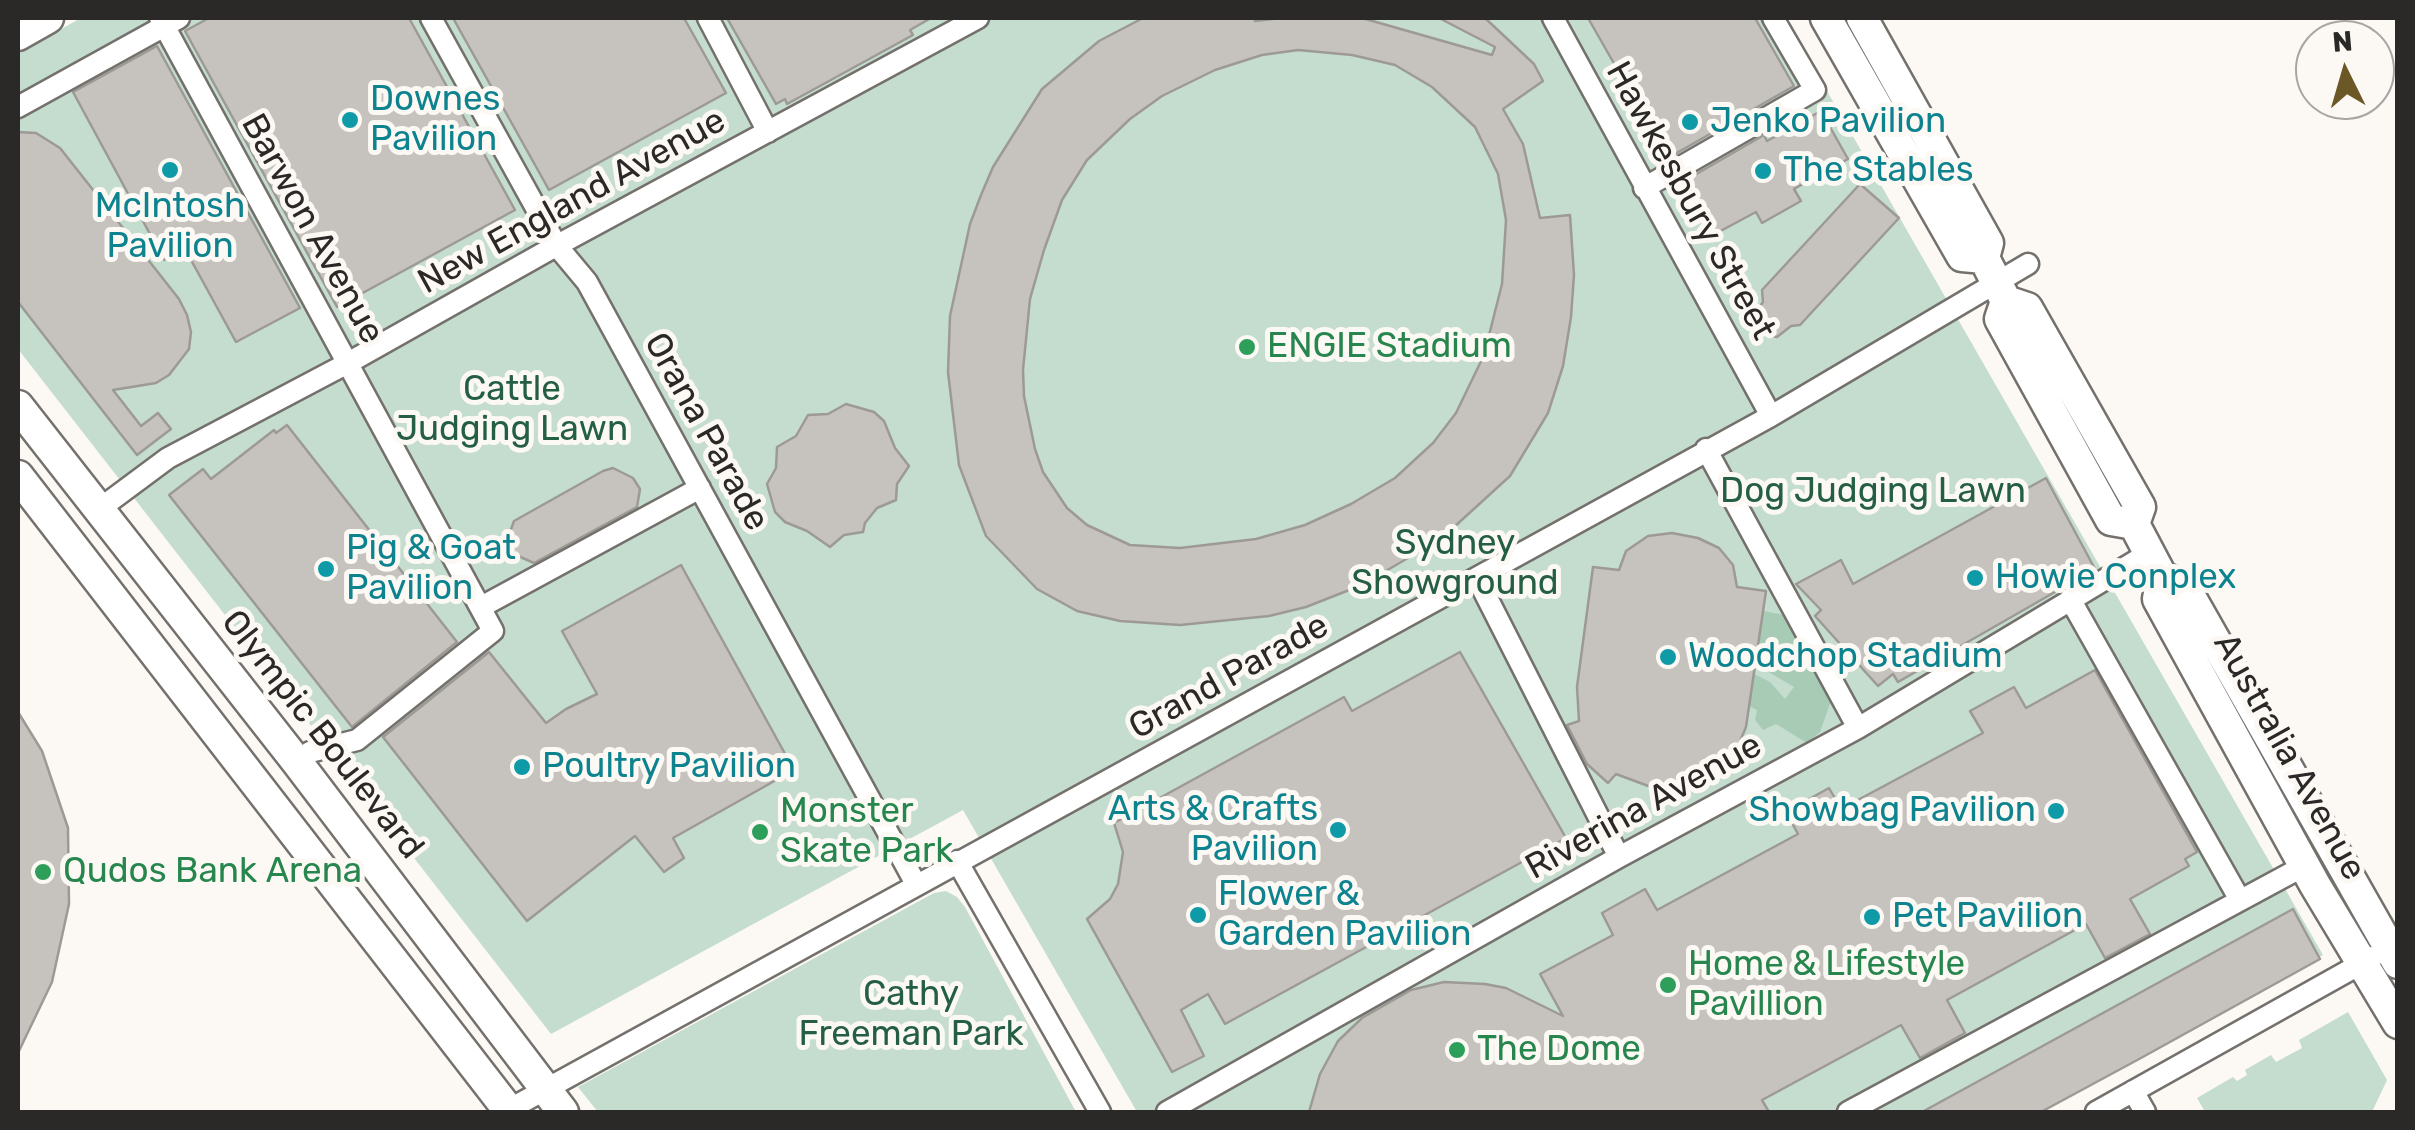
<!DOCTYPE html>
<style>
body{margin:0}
#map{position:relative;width:2415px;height:1130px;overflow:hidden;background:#fcf8f4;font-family:Rubik,sans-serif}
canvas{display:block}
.frame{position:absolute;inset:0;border:20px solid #2a2927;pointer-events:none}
.north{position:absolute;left:2295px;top:20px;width:100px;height:100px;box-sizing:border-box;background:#fcf8f4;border:2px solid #a8a5a2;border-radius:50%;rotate:355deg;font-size:28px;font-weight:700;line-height:40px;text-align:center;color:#2a2927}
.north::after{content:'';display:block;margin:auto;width:35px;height:45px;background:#6c5726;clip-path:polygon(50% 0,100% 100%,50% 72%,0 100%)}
</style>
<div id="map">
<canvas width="2415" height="1130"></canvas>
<div class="frame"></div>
<div class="north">N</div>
</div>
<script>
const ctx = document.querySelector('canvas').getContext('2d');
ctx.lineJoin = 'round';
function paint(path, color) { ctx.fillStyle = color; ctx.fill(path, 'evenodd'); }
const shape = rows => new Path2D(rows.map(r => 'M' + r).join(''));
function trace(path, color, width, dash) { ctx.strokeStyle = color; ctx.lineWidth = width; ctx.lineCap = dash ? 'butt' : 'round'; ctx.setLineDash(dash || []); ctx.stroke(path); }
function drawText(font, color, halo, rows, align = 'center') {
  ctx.font = font + ' Rubik,sans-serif'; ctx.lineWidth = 10; ctx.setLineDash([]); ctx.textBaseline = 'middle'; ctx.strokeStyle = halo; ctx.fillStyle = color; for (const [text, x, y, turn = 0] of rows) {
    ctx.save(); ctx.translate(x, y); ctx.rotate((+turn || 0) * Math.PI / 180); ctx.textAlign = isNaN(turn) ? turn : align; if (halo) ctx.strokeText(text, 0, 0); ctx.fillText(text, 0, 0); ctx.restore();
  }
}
paint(shape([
 [81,18,1785,18,2323,955,2035,1112,1137,1112,963,810,551,1034,18,349,18,53],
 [946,891,957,897,965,907,1076,1112,598,1112,578,1087,934,893],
 [2348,1012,2387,1080,2372,1112,2205,1112,2197,1098,2233,1077,2237,1081,2247,1075,2245,1070,2271,1055,2276,1062,2302,1048,2299,1040]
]), '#c5ddcf');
paint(shape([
 [1763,611,1785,615,1796,622,1798,641,1805,644,1817,662,1812,671,1832,698,1820,732,1807,743,1776,724,1763,730,1755,720,1757,710,1749,706,1754,674,1770,682,1785,699,1794,687,1762,668,1763,649,1759,640]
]), '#a8cbb6');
const building = shape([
 [209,18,409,18,515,210,337,307,185,31,209,18],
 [453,18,684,18,726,93,549,190,453,18],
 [727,18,931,18,910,30,913,35,787,104,785,99,776,104,727,18],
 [1143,18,1254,18,1255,21,1281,18,1362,18,1492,55,1495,47,1439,18,1485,18,1534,64,1543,81,1503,109,1523,144,1540,218,1570,215,1574,275,1571,317,1563,366,1548,413,1510,476,1442,538,1362,585,1306,607,1269,616,1180,625,1120,621,1077,611,1037,589,986,536,959,465,948,372,950,316,970,224,981,195,993,167,1042,89,1099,41,1143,18],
 [1298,50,1352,55,1395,65,1432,87,1475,127,1498,174,1506,220,1502,284,1484,355,1456,413,1433,443,1395,478,1351,504,1305,525,1256,539,1180,548,1130,545,1087,525,1067,508,1043,472,1035,449,1024,396,1023,370,1030,299,1044,250,1062,200,1087,160,1130,119,1162,96,1215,70,1262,55,1298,50],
 [1588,18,1755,18,1794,86,1668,158,1588,18],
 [157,46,300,308,236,342,185,249,164,260,73,92,157,46],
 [1821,111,1848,159,1794,189,1801,201,1762,223,1756,212,1713,235,1689,194,1685,196,1679,184,1764,135,1767,141,1821,111],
 [18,132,36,133,60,148,179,299,187,315,191,332,189,349,169,375,156,383,113,390,141,426,158,413,171,429,137,455,18,302,18,132],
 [1860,184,1899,218,1800,325,1791,326,1777,337,1759,333,1752,317,1763,302,1762,290,1860,184],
 [846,404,874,412,884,421,895,448,909,466,897,484,896,500,877,508,865,523,863,532,844,535,830,547,807,531,785,522,775,512,767,484,776,468,777,447,796,436,808,415,828,414,846,404],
 [287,425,457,642,352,727,169,495,203,469,211,479,274,430,276,433,287,425],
 [613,468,633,478,640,489,637,507,534,563,516,555,510,544,510,532,514,521,603,471,613,468],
 [2046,478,2095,569,1898,682,1893,674,1878,686,1815,616,1821,610,1796,584,1841,560,1853,584,2046,478],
 [1672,533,1698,538,1719,548,1733,565,1737,587,1766,591,1746,727,1738,746,1725,761,1690,783,1651,787,1616,774,1608,783,1587,764,1567,725,1579,721,1577,687,1593,567,1619,570,1626,551,1648,536,1672,533],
 [681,565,794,770,673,838,684,858,664,872,635,836,527,921,383,737,489,652,546,723,566,709,597,694,562,631,681,565],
 [1460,652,1566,838,1225,1024,1208,994,1181,1010,1204,1056,1172,1072,1087,919,1110,899,1118,884,1123,852,1114,823,1344,697,1352,711,1460,652],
 [2095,670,2197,852,2185,859,2189,866,2130,899,2150,934,2105,958,2086,924,1947,1000,1965,1033,1920,1058,1901,1025,1762,1100,1769,1112,1309,1112,1320,1074,1338,1041,1362,1018,1411,990,1444,982,1485,984,1506,988,1563,1016,1540,974,1613,935,1602,913,1645,889,1657,910,1798,834,1786,812,1829,788,1841,809,1983,733,1970,711,2014,687,2026,708,2095,670],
 [18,712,42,751,68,828,69,904,52,982,18,1053,18,712],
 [2293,909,2320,959,2141,1058,2041,1112,1922,1112,2293,909]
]);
paint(building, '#c6c3bf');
trace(building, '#9d9a96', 2.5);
const street = shape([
 [160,18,493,631,357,740,310,752,297,762],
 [431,18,557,246,587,282,916,884],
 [708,18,768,132],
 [1553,18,1771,416],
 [18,107,179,18],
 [1644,188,1815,90,1773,18],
 [1706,449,1858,728],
 [98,510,168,458,348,363,554,247,978,18],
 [1477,578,1619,857],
 [2070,599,2240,900],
 [481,607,700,488],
 [957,861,1100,1112],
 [2133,1091,2145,1112],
 [508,1110,1771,416,2028,264],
 [1167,1112,1619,857,1858,728,2149,553],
 [1848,1112,2304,866],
 [2096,1112,2373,957]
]);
const secondary = shape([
 [1826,18,1962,256,1984,258],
 [1862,18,1988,243,1984,258,2006,301,2027,308,2140,507,2134,524,2162,577,2184,586,2398,963],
 [18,35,48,18],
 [2006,301,2000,319,2111,520,2134,524],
 [18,406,297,762,563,1112],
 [18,476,510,1112],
 [2162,577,2158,599,2315,885,2398,1023]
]);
trace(street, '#74716d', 25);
trace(secondary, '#74716d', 35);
trace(street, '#fff', 20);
trace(secondary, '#fff', 30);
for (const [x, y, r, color] of [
 [350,120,10,"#0f9aa8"],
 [1690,122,10,"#0f9aa8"],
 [170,170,10,"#0f9aa8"],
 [1763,171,10,"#0f9aa8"],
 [1247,347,10,"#2e9e5b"],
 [326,569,10,"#0f9aa8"],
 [1975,578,10,"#0f9aa8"],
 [1668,657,10,"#0f9aa8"],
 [522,767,10,"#0f9aa8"],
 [2056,811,10,"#0f9aa8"],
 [1338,830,10,"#0f9aa8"],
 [760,832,10,"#2e9e5b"],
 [43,872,10,"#2e9e5b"],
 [1198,915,10,"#0f9aa8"],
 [1872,917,10,"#0f9aa8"],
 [1668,985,10,"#2e9e5b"],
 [1457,1050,10,"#2e9e5b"]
]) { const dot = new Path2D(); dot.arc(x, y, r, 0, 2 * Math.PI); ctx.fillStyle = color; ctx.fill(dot); trace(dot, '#fcf8f4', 4); }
drawText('35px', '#0d838f', '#fcf8f4', [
 ["Downes",370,100],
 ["Pavilion",370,140],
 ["Jenko Pavilion",1710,122],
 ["The Stables",1783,171],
 ["McIntosh",170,207,"center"],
 ["Pavilion",170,247,"center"],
 ["Pig & Goat",346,549],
 ["Pavilion",346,589],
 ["Howie Conplex",1995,578],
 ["Woodchop Stadium",1688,657],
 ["Poultry Pavilion",542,767],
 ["Arts & Crafts",1318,810,"right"],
 ["Pavilion",1318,850,"right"],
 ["Showbag Pavilion",2036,811,"right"],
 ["Flower &",1218,895],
 ["Garden Pavilion",1218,935],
 ["Pet Pavilion",1892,917]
], 'left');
drawText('35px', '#2a2927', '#fcf8f4', [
 ["Hawkesbury Street",1690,201,61],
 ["New England Avenue",572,202,-29],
 ["Barwon Avenue",312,229,61],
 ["Orana Parade",706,432,61],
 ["Grand Parade",1229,677,-29],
 ["Olympic Boulevard",322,735,52],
 ["Australia Avenue",2289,757,61],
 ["Riverina Avenue",1644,807,-29]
]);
drawText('35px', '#27864d', '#fcf8f4', [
 ["ENGIE Stadium",1267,347],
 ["Monster",780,812],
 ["Skate Park",780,852],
 ["Qudos Bank Arena",63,872],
 ["Home & Lifestyle",1688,965],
 ["Pavillion",1688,1005],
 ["The Dome",1477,1050]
], 'left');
drawText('35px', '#255f43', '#fcf8f4', [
 ["Cattle",512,390],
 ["Judging Lawn",512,430],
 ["Dog Judging Lawn",1873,492],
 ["Sydney",1455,544],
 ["Showground",1455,584],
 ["Cathy",911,995],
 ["Freeman Park",911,1035]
]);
</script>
